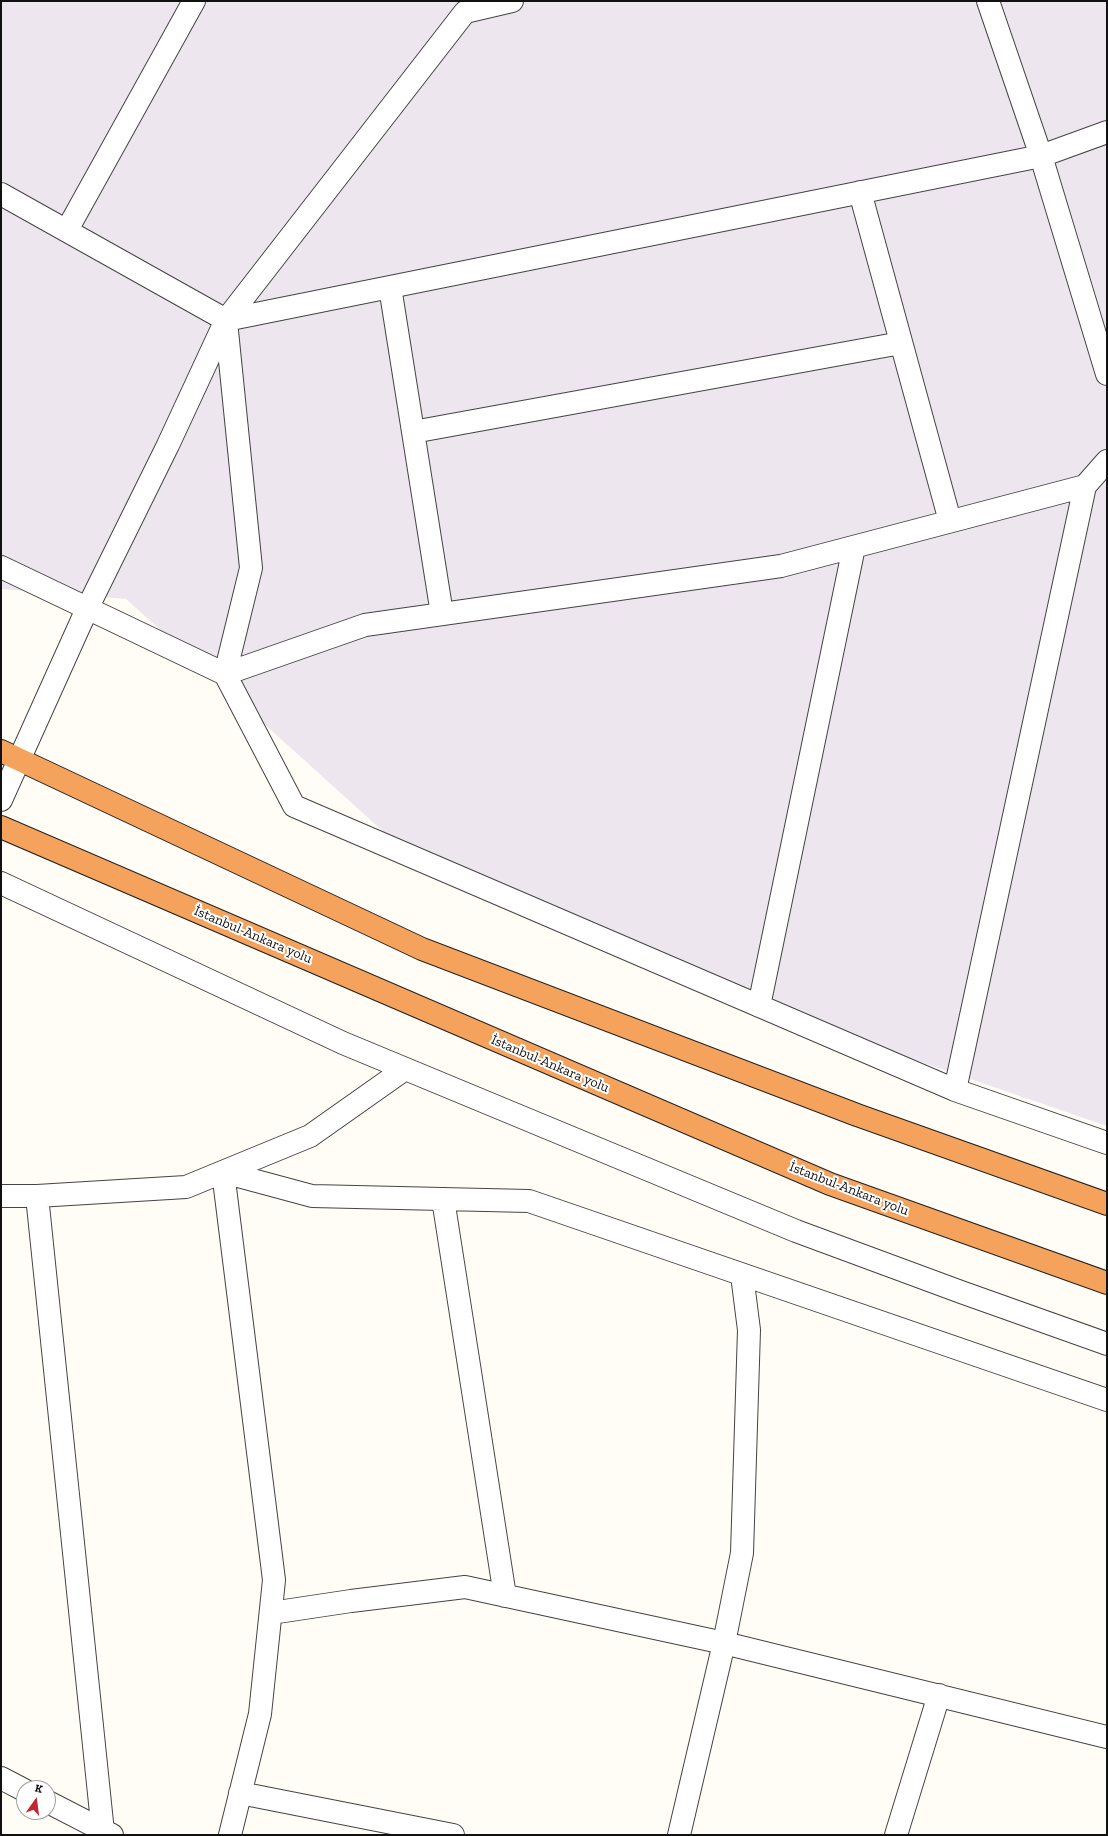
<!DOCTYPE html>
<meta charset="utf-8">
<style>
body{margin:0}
#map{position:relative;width:1108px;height:1836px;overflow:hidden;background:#fffdf5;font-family:"Zilla Slab",serif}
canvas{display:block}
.frame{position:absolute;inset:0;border:2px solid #111;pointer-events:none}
.north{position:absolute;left:16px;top:1780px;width:40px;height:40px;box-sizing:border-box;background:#fff;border:1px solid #a0a0a0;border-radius:50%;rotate:14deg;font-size:11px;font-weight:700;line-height:16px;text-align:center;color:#111}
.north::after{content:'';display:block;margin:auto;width:14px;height:18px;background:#c4262e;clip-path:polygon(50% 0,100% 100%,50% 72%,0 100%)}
</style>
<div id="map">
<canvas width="1108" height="1836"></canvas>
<div class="frame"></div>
<div class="north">K</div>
</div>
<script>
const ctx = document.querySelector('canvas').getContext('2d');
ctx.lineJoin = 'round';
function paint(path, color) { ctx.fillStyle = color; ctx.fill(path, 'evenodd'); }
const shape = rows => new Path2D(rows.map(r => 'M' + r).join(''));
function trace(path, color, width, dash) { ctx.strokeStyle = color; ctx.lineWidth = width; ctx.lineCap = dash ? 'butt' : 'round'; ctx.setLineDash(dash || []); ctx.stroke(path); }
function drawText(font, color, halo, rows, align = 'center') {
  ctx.font = font + ' "Zilla Slab",serif'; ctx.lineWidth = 4; ctx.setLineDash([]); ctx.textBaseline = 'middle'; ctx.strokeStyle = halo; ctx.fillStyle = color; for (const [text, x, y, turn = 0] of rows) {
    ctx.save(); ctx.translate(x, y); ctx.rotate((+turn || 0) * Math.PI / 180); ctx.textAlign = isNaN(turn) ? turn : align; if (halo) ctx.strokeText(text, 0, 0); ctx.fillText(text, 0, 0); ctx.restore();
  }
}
paint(shape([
 [1,1,1107,1,1107,1126,918,1061,407,853,126,599,1,589]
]), '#eee6ef');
const minor = shape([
 [1107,132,1041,156,1107,374],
 [860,192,950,521],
 [1,194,226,320,1041,156,988,1],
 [67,230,194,1],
 [390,287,442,614],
 [413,432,901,343],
 [1,567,225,674,294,806,955,1090,1107,1143],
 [225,674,365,625,781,566,1085,486],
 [225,674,251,568,226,321],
 [1,800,87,609,168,445,226,320,465,12,512,1],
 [1,883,343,1043,796,1231,961,1292,1107,1344],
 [759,1006,854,547],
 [955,1090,1085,486,1107,461],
 [1,1196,37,1196,186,1187,310,1136,405,1069],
 [37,1196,103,1832],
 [443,1199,505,1596],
 [271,1613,351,1601,465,1587,724,1643,742,1553,749,1330,742,1275],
 [1,1778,24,1790],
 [240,1793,453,1835],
 [48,1802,112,1835],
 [230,1835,260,1714,274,1580,223,1172,312,1196,529,1201,1107,1400],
 [679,1835,724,1643,1107,1737],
 [896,1835,939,1695]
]);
const highway = shape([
 [1,751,422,949,857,1115,1107,1204],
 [1,827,830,1184,1107,1283]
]);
trace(minor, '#444', 24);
trace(highway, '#222', 24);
trace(minor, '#fff', 22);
trace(highway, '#f5a25d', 22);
drawText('14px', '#111', '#fff', [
 ["İstanbul-Ankara yolu",253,935,23],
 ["İstanbul-Ankara yolu",550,1064,23],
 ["İstanbul-Ankara yolu",849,1189,21]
]);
</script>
